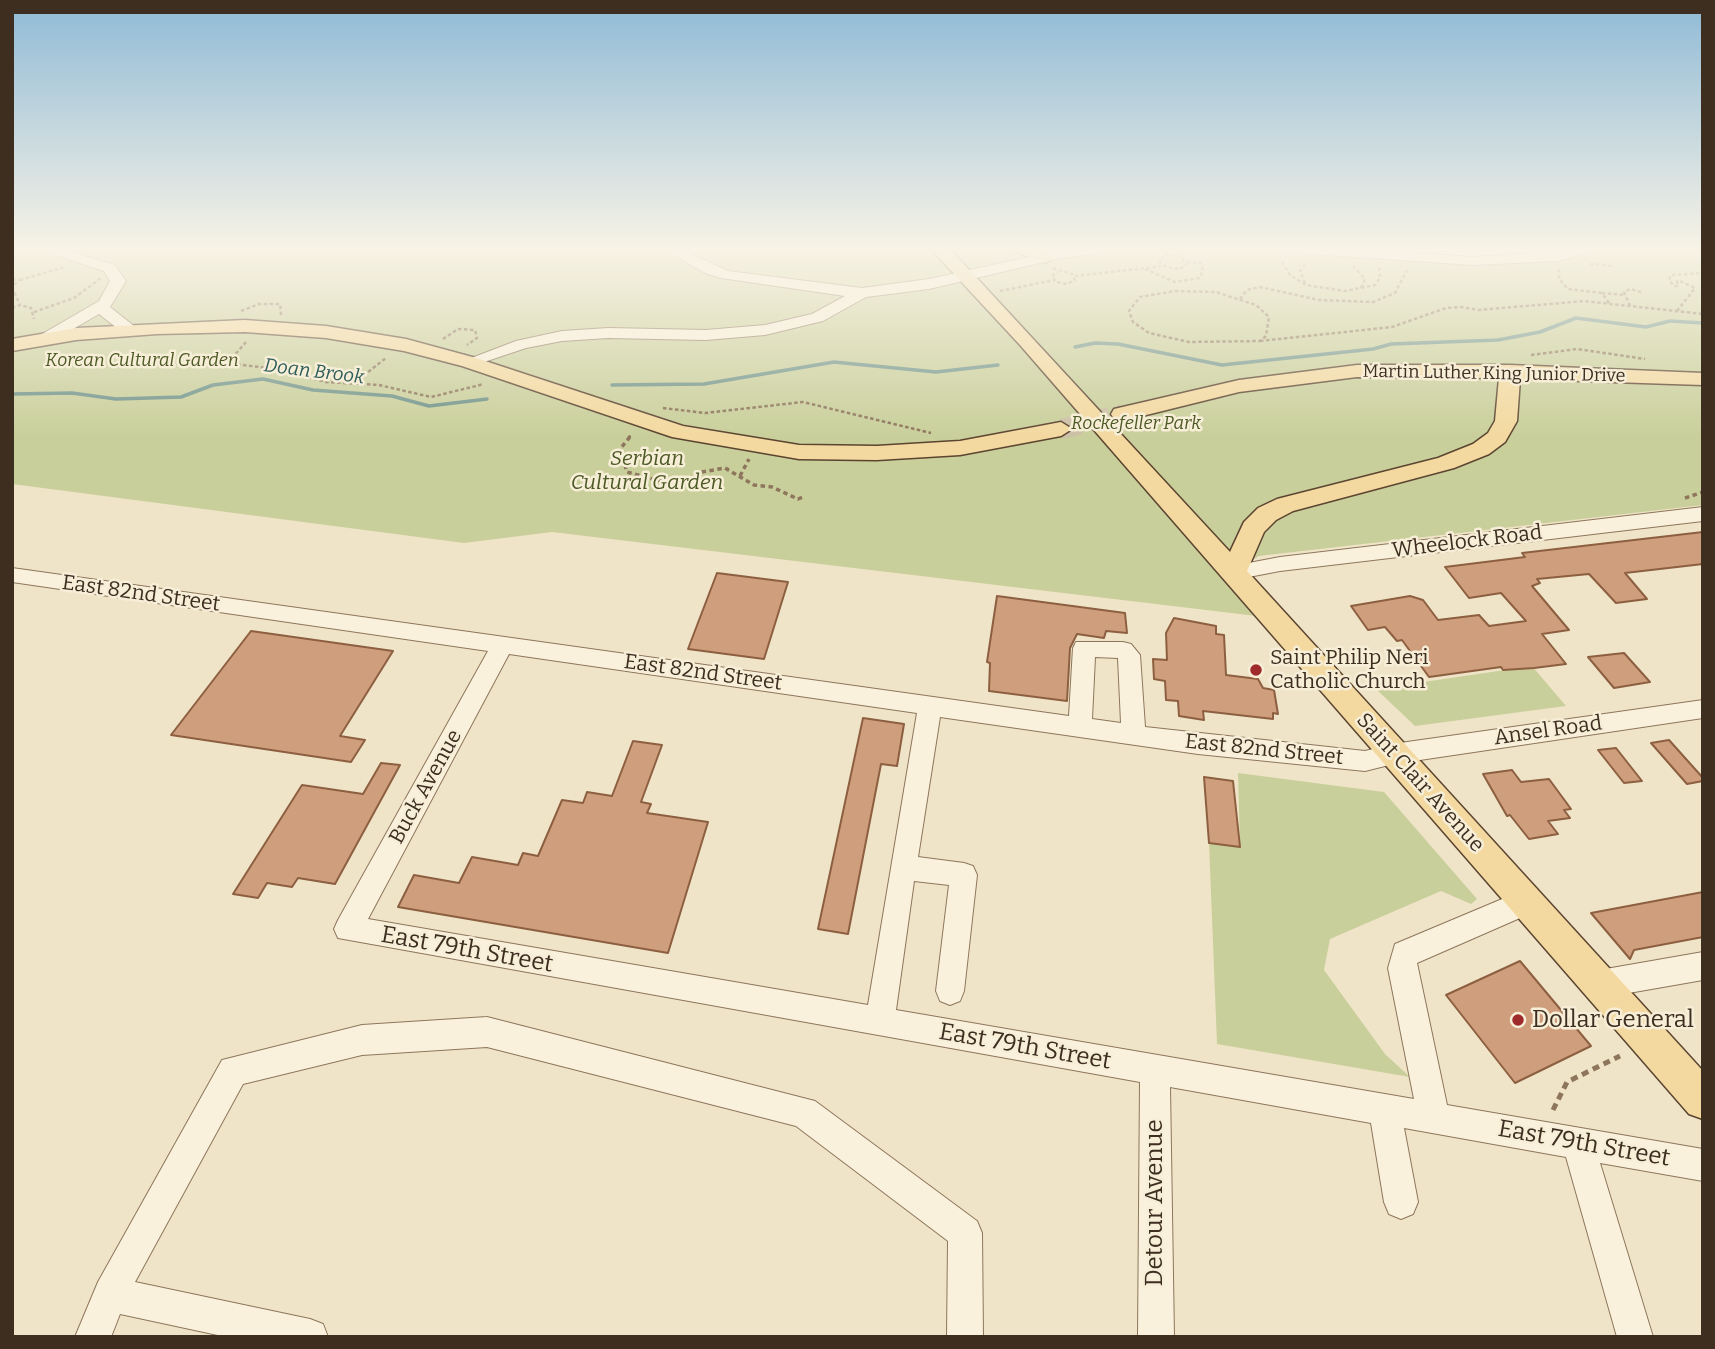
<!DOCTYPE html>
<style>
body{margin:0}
#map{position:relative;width:1715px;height:1349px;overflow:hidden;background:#f0e4c8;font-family:Bitter,serif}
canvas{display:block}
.frame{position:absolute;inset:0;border:14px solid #3d2e20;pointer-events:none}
</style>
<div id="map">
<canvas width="1715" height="1349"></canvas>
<div class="frame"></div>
</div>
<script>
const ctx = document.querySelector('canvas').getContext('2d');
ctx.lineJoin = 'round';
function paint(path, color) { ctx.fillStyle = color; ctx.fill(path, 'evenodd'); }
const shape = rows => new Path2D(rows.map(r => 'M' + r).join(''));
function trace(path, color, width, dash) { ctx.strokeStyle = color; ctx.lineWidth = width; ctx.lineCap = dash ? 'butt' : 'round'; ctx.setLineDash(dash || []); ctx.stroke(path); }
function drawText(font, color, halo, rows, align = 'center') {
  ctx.font = font + ' Bitter,serif'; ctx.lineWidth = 5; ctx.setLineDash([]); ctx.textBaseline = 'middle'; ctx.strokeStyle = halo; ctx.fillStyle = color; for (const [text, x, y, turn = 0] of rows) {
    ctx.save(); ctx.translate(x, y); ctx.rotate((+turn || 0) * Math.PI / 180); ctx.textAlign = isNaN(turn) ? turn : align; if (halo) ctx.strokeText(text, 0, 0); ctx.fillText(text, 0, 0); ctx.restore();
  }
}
paint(shape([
 [12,248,1006,248,1045,258,1120,248,1283,248,1442,260,1559,257,1586,248,1703,248,1703,505,1259,556,1233,572,1273,618,552,532,464,543,12,484],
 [1532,666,1566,706,1415,726,1376,689],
 [1238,773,1384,792,1477,899,1471,904,1441,891,1330,939,1324,970,1385,1054,1410,1077,1217,1044,1209,843,1240,847]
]), '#c9cf9b');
trace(shape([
 [1075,347,1095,343,1118,344,1222,365,1373,349,1391,344,1498,340,1540,332,1576,318,1646,327,1670,321,1703,323],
 [612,385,704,384,834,362,936,372,998,365],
 [12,394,72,393,116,399,181,397,213,385,263,379,313,390,392,396,429,406,487,399]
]), '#6f938a', 3.5);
const building = shape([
 [1703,532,1703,564,1625,573,1647,599,1616,603,1589,574,1537,579,1540,583,1532,586,1569,630,1542,634,1566,664,1534,668,1503,670,1501,667,1429,677,1402,640,1397,641,1385,627,1368,630,1351,606,1410,596,1423,600,1438,620,1479,615,1489,626,1526,621,1501,593,1469,598,1445,567,1525,557,1522,553,1703,532],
 [717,573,788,582,764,659,688,649,717,573],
 [997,596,1125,613,1127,633,1106,631,1104,638,1077,634,1070,648,1067,701,989,691,990,663,987,662,997,596],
 [1174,618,1216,626,1216,634,1224,635,1226,675,1258,679,1263,688,1274,690,1278,714,1273,713,1273,719,1203,711,1204,720,1179,716,1178,701,1166,700,1165,681,1154,679,1153,659,1167,660,1166,633,1174,618],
 [251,631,393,651,340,736,365,740,351,762,171,735,251,631],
 [1624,653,1650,682,1614,688,1588,657,1624,653],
 [863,718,904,724,897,766,881,764,848,934,818,929,863,718],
 [1669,740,1703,778,1703,781,1687,784,1651,743,1669,740],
 [633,741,662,745,641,802,651,804,647,813,708,822,668,953,398,907,414,875,459,883,472,857,518,865,523,853,538,856,562,800,583,803,587,792,612,796,633,741],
 [1616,748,1642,781,1624,783,1598,750,1616,748],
 [381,763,400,765,335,884,298,878,292,887,267,883,258,898,233,894,302,785,363,794,381,763],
 [1512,770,1521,782,1549,779,1571,809,1564,810,1570,818,1548,821,1558,834,1529,839,1510,815,1507,816,1483,774,1512,770],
 [1204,777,1233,781,1240,847,1209,843,1204,777],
 [1703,892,1703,937,1634,950,1630,959,1591,913,1703,892],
 [1520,961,1591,1046,1515,1083,1446,995,1520,961]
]);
paint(building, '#cf9f7d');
trace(building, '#8d5f41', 2);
trace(shape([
 [1061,429,1122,414]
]), '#ccc0a6', 20, [20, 10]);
const minor = shape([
 [35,248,58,248,115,265,126,281,110,307,134,326,134,332,122,332,99,314,49,343,37,343,37,337,99,301,110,281,104,271,35,248],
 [661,248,679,248,728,271,862,288,929,279,1061,250,1114,248,1107,252,1061,258,929,289,866,297,823,321,765,335,706,340,608,338,562,341,526,348,469,367,461,362,516,341,562,331,608,328,706,330,765,325,812,314,845,296,721,278,707,274,661,248],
 [1274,248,1349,248,1473,257,1606,248,1559,261,1473,265,1281,252,1274,248],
 [1703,507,1703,521,1280,571,1233,580,1226,578,1223,573,1226,568,1233,566,1280,557,1703,507],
 [12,568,1069,716,1073,648,1076,642,1123,642,1131,644,1140,655,1145,727,1365,751,1393,744,1703,700,1703,718,1393,764,1365,771,1198,754,940,717,918,857,964,863,973,866,977,875,964,991,960,1001,950,1005,940,1001,936,991,949,885,914,881,896,1010,1414,1099,1388,968,1395,944,1526,889,1536,893,1540,902,1536,911,1417,963,1447,1105,1703,1149,1703,1181,1600,1163,1653,1337,1617,1337,1566,1157,1404,1128,1418,1202,1413,1214,1401,1219,1389,1214,1384,1202,1371,1123,1170,1087,1174,1337,1138,1337,1140,1082,338,938,334,929,338,920,488,651,12,582,12,568],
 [509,654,917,713,868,1005,368,919,509,654],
 [1095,657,1118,658,1121,723,1092,719,1095,657],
 [1703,952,1703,980,1600,998,1590,994,1586,984,1590,974,1600,970,1703,952],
 [487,1017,815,1101,977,1221,982,1233,983,1337,947,1337,948,1241,796,1126,487,1047,362,1055,243,1084,135,1282,310,1319,323,1324,328,1337,227,1337,120,1314,111,1337,75,1337,98,1282,222,1060,362,1025,487,1017]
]);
const major = shape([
 [930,248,949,248,1230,552,1244,522,1258,508,1277,499,1438,458,1473,444,1488,433,1495,421,1499,378,1357,377,1239,392,1122,421,1114,419,1111,414,1114,409,1239,380,1357,365,1510,365,1703,373,1703,385,1520,379,1517,421,1505,442,1489,454,1454,468,1293,511,1276,520,1264,532,1247,571,1703,1071,1703,1119,1689,1114,1020,345,930,248],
 [1007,248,1034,248,1054,258,1045,263,1007,248],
 [245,320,326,326,406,339,476,358,683,426,799,445,877,446,960,441,1061,422,1072,429,1061,436,960,455,877,460,799,459,672,437,462,366,404,351,326,338,245,332,157,334,76,340,12,351,12,339,76,328,245,320]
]);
trace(minor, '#8d765c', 2);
trace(major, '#5b4430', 3);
trace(shape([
 [810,248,851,248],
 [1164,250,1169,255],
 [1165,255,1179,256,1187,264,1180,269,1166,267,1159,261,1165,255],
 [1282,262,1290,275,1306,285,1345,291,1375,285,1380,278,1379,267],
 [1590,264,1612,266],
 [1353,266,1365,279,1360,290],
 [1053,268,1072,274,1075,280,1067,284,1056,282,1052,276,1058,272],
 [1145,269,1175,282,1199,278,1203,271,1201,263,1187,262],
 [1559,269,1559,279,1568,289,1602,293],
 [1075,276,1163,266],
 [12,279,20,280,12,286],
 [20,280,65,267],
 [1305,283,1300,271,1306,263],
 [12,287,20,305],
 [1000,291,1054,280],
 [1175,291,1216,292,1256,305,1269,317,1266,336,1260,341,1189,342,1149,333,1133,322,1129,311,1140,297,1175,291],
 [1240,299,1247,290,1260,287,1319,300,1373,302,1395,293,1407,270],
 [1609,303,1602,293,1625,295],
 [1630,306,1624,292,1630,289,1641,292],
 [12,308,20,305,31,308,34,319],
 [241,311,259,304,280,304,281,315],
 [1677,311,1695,288,1680,281,1677,281,1678,286,1674,286,1669,280,1671,275,1703,273],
 [34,312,74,298,101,278],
 [443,339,458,329,475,330,477,338,467,345],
 [1260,341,1392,327,1446,308,1461,307,1479,310,1584,301,1703,314],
 [246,342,232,358,235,364,276,369,326,382,379,385,431,397,484,384],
 [1531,355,1577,349,1645,359],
 [354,383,386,358],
 [663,408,705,413,803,402,931,433],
 [628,438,632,434]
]), '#8d765c', 2.5, [3.5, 2.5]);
trace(shape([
 [630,437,620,449,627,472,679,486,702,472,725,468,754,485,772,487,798,499,805,496],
 [740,476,749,459],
 [1685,498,1703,492]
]), '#8d765c', 3.5, [4.5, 3.5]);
trace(shape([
 [1553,1110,1567,1082,1620,1056]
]), '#8d765c', 5, [7, 5]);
paint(minor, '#faf1dc');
paint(major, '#f3d9a0');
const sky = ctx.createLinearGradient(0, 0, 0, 437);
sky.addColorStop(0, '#8fbad6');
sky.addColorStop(0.57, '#f8f3e6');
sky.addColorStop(1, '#f8f3e600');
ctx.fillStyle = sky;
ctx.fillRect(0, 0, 1715, 437);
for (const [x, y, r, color] of [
 [1256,670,7,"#9e2a2b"],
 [1518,1020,7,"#9e2a2b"]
]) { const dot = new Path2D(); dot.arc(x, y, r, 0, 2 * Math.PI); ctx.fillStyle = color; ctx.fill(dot); trace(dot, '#f7eed8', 2.5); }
drawText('italic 18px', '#4d5a26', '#f7eed8', [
 ["Korean Cultural Garden",142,361],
 ["Rockefeller Park",1136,424]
]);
drawText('18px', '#3d2e20', '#f7eed8', [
 ["Martin Luther King Junior Drive",1494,374,1]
]);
drawText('italic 19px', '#2f5d5a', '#f7eed8', [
 ["Doan Brook",314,372,7]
]);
drawText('italic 21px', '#4d5a26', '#f7eed8', [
 ["Serbian",647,459],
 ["Cultural Garden",647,483]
]);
drawText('21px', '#3d2e20', '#f7eed8', [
 ["Wheelock Road",1467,542,-7],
 ["East 82nd Street",141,594,8],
 ["East 82nd Street",703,673,8],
 ["Ansel Road",1548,731,-8],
 ["East 82nd Street",1264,750,6],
 ["Saint Clair Avenue",1420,783,48],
 ["Buck Avenue",426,787,-61]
]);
drawText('21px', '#3d2e20', '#f7eed8', [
 ["Saint Philip Neri",1270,658],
 ["Catholic Church",1270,682]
], 'left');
drawText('24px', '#3d2e20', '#f7eed8', [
 ["East 79th Street",467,950,10],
 ["East 79th Street",1025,1047,10],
 ["East 79th Street",1584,1144,10],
 ["Detour Avenue",1155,1203,-90]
]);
drawText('24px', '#3d2e20', '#f7eed8', [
 ["Dollar General",1532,1020]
], 'left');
</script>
